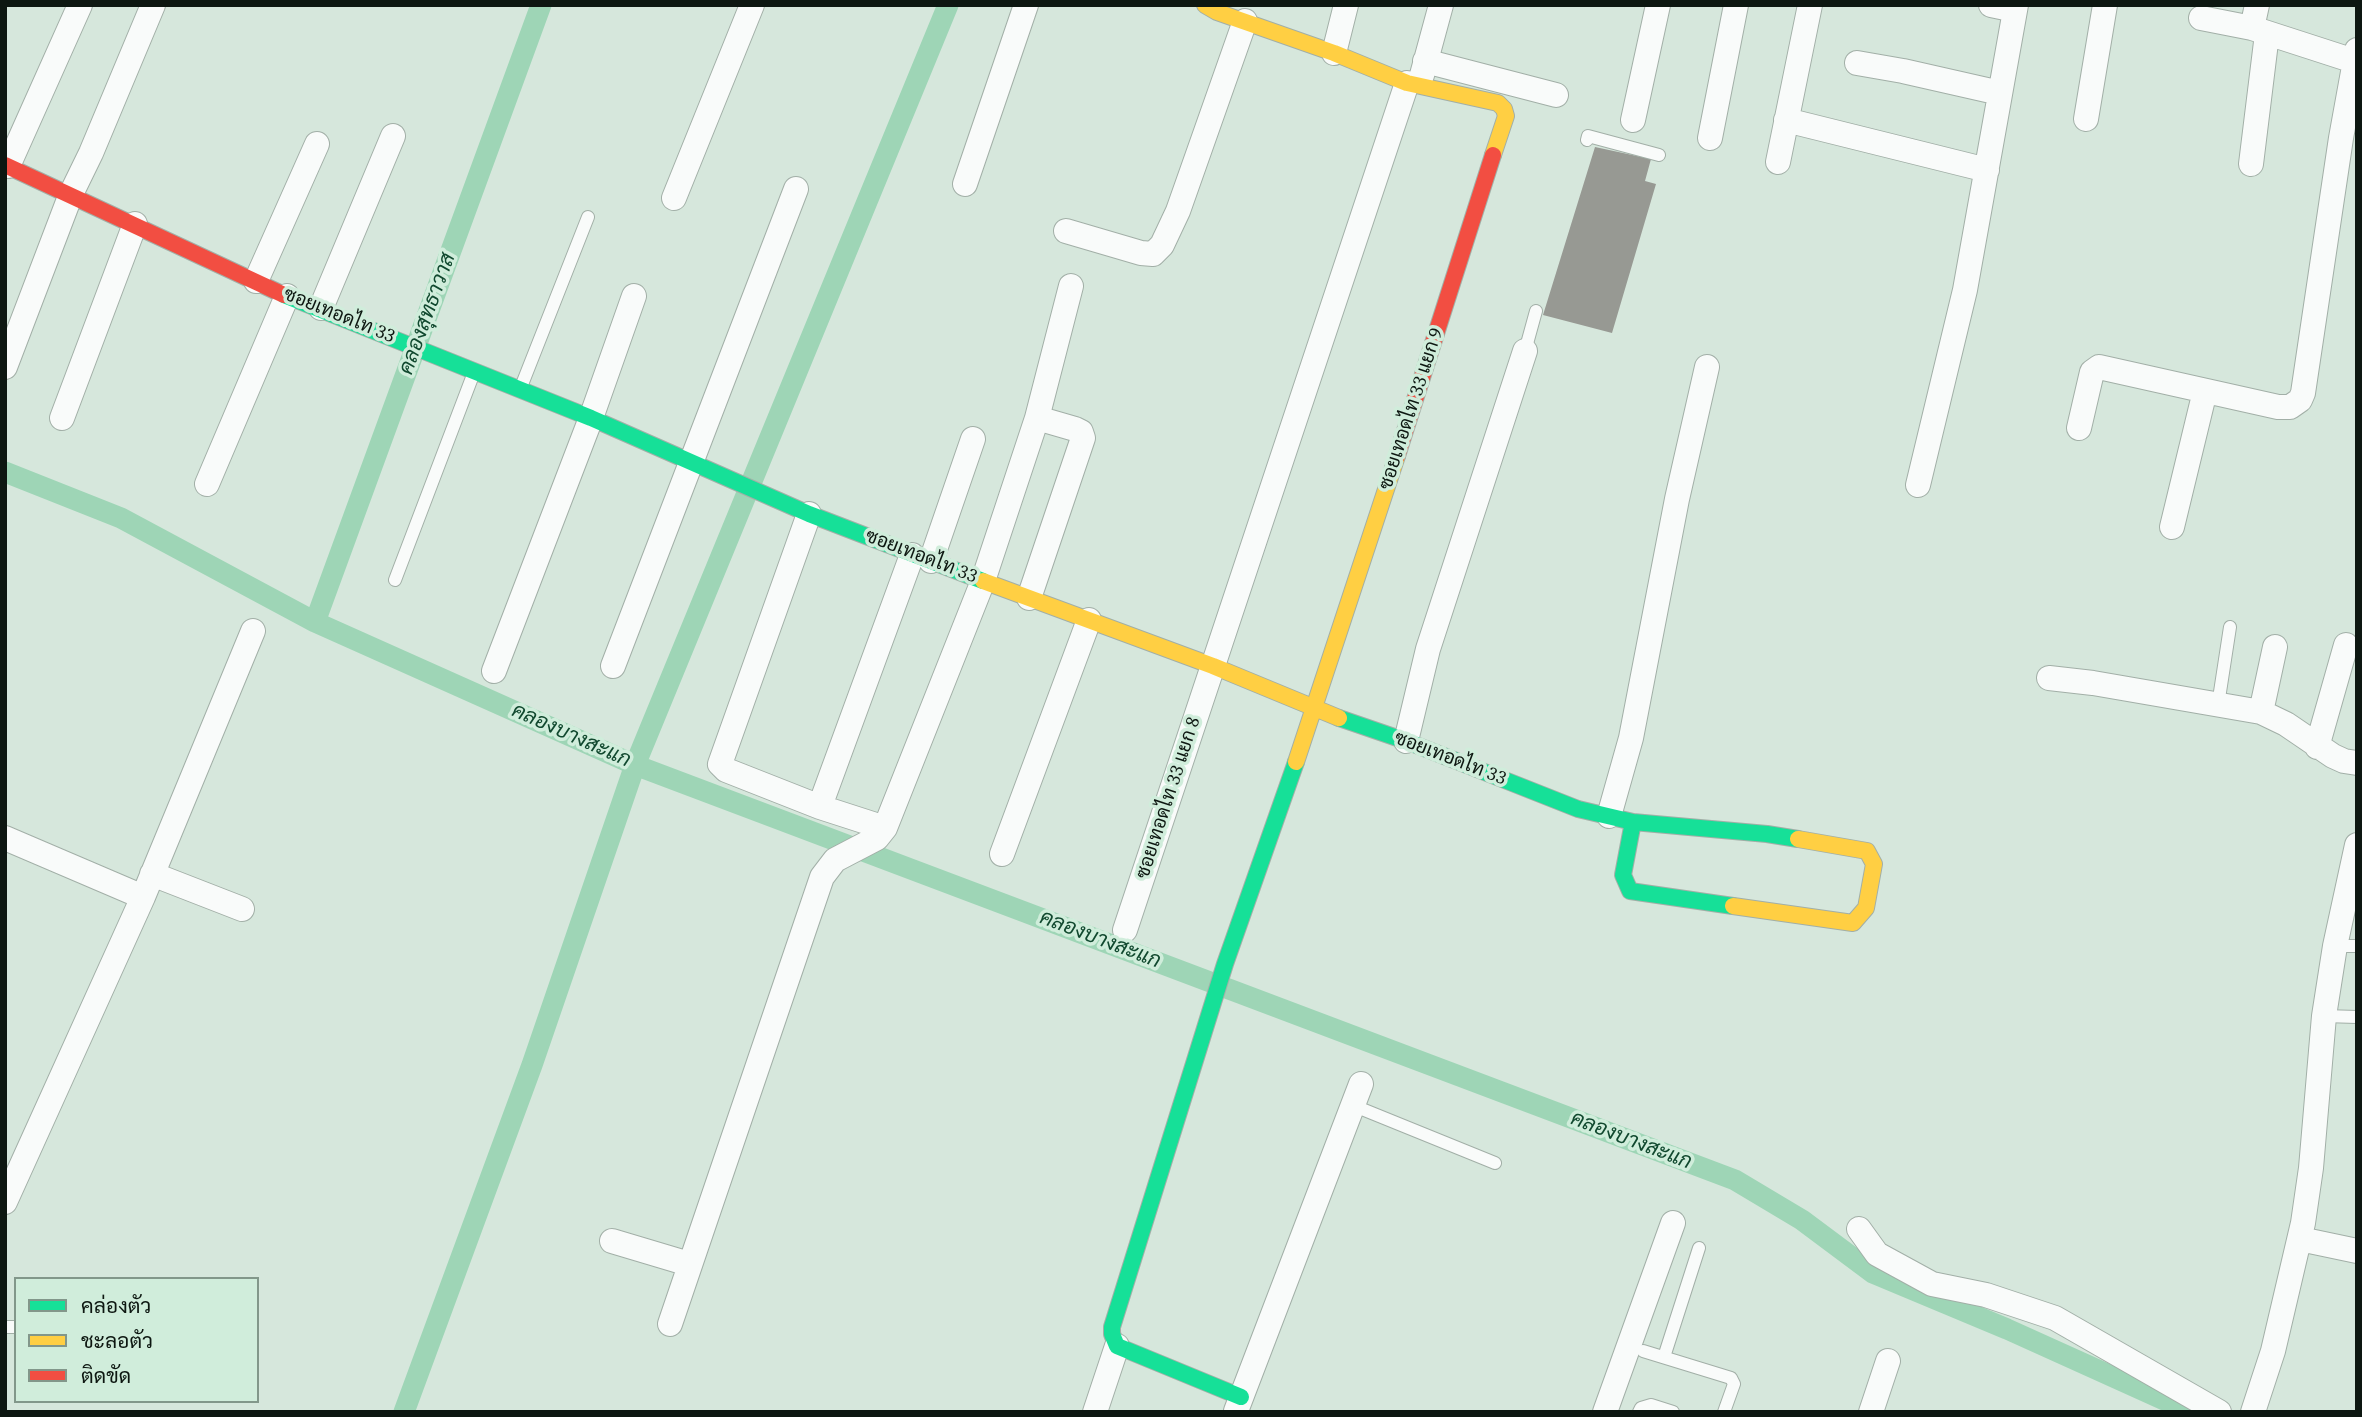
<!DOCTYPE html>
<meta charset="utf-8">
<style>
body{margin:0}
#map{position:relative;width:2362px;height:1417px;overflow:hidden;background:#d6e7dc;font-family:"Source Serif 4",Sarabun,serif}
canvas{display:block}
.frame{position:absolute;inset:0;border:7px solid #0d1711;pointer-events:none}
.legend{position:absolute;left:14px;top:1277px;width:245px;height:126px;box-sizing:border-box;background:#d0eddb;border:2px solid #82978a;margin:0;padding:9px 12px;list-style:none;font-size:21px;color:#0d1711}
.legend li{display:flex;align-items:center;gap:14px;height:35px}
.legend b{width:35px;border:2px solid #82978a}
</style>
<div id="map">
<canvas width="2362" height="1417"></canvas>
<div class="frame"></div>
<ul class="legend">
<li><b style="height:9px;background:#16e098"></b>คล่องตัว</li>
<li><b style="height:9px;background:#ffcf43"></b>ชะลอตัว</li>
<li><b style="height:9px;background:#f24e42"></b>ติดขัด</li>
</ul>
</div>
<script>
const ctx = document.querySelector('canvas').getContext('2d');
ctx.lineJoin = 'round';
const shape = rows => new Path2D(rows.map(r => 'M' + r).join(''));
function trace(path, color, width, dash) { ctx.strokeStyle = color; ctx.lineWidth = width; ctx.lineCap = dash ? 'butt' : 'round'; ctx.setLineDash(dash || []); ctx.stroke(path); }
function paint(path, color) { ctx.fillStyle = color; ctx.fill(path, 'evenodd'); }
function drawText(font, color, halo, rows, align = 'center') {
  ctx.font = font + ' "Source Serif 4",Sarabun,serif'; ctx.lineWidth = 7; ctx.setLineDash([]); ctx.textBaseline = 'middle'; ctx.strokeStyle = halo; ctx.fillStyle = color; for (const [text, x, y, turn = 0] of rows) {
    ctx.save(); ctx.translate(x, y); ctx.rotate((+turn || 0) * Math.PI / 180); ctx.textAlign = isNaN(turn) ? turn : align; if (halo) ctx.strokeText(text, 0, 0); ctx.fillText(text, 0, 0); ctx.restore();
  }
}
trace(shape([
 [5,472,121,518,315,622,635,765,1735,1180,1802,1220,1873,1273,2007,1329,2191,1412],
 [315,622,541,5],
 [404,1412,532,1065,635,765,948,5]
]), '#9ed5b6', 21);
paint(shape([
 [1595,147,1651,159,1645,181,1656,184,1612,333,1543,315]
]), '#979993');
const lane = shape([
 [1587,140,1588,136,1659,155],
 [1525,351,1536,311],
 [521,387,588,217],
 [395,580,473,375],
 [2218,705,2230,627],
 [2335,946,2357,946],
 [2324,1016,2357,1017],
 [1352,1105,1495,1163],
 [5,1327,16,1327],
 [1643,1351,1731,1378,1734,1384,1724,1412],
 [1664,1357,1699,1248],
 [1639,1412,1641,1408,1651,1405,1673,1412]
]);
const street = shape([
 [1991,5,2015,10],
 [2201,18,2252,28,2354,61],
 [2252,28,2257,5],
 [1334,53,1346,5],
 [1425,61,1556,95],
 [1857,63,1903,71,2000,93],
 [1422,75,1441,5],
 [2086,119,2105,5],
 [1633,120,1658,5],
 [1786,120,1987,170],
 [1710,138,1736,5],
 [1778,162,1810,5],
 [2251,164,2267,34],
 [8,166,80,5],
 [965,184,1026,5],
 [674,198,752,5],
 [1066,231,1141,253,1153,254,1162,245,1178,211,1245,21],
 [256,281,317,144],
 [321,308,393,136],
 [5,367,71,194,91,153,153,5],
 [62,418,135,224],
 [2079,428,2092,372,2099,367,2278,407,2290,407,2300,400,2303,393,2341,138,2357,50],
 [207,484,287,296],
 [1918,485,1965,290,2016,5],
 [809,514,720,764,726,770,820,807,885,828],
 [2172,527,2205,391],
 [931,561,973,439],
 [1029,598,1083,438,1081,432,1075,429,1037,418],
 [613,666,796,189],
 [494,671,591,418,634,296],
 [2049,678,2093,683,2261,712,2286,724,2333,756,2344,761,2357,763],
 [2261,712,2275,647],
 [1406,741,1428,649,1525,351],
 [2317,747,2346,645],
 [820,806,912,555],
 [1609,816,1631,738,1677,499,1707,367],
 [5,838,143,897],
 [1002,854,1089,620],
 [152,874,242,909],
 [1125,930,1407,83],
 [5,1202,143,897,253,631],
 [1859,1229,1877,1254,1932,1284,1986,1295,2055,1318,2219,1412],
 [2300,1239,2357,1251],
 [612,1241,689,1264],
 [670,1324,822,877,835,860,877,838,885,828,983,581,1037,418,1071,286],
 [1236,1411,1361,1084],
 [1095,1412,1117,1346],
 [1605,1412,1673,1223],
 [1871,1412,1888,1361],
 [2253,1412,2273,1351,2303,1223,2311,1168,2324,1016,2335,946,2357,845]
]);
const fast = shape([
 [284,295,591,418,809,514,983,581],
 [1339,718,1406,741,1578,809,1633,822,1767,834,1798,839],
 [1633,822,1623,875,1630,891,1733,906],
 [1241,1397,1117,1346,1112,1334,1112,1327,1225,964,1296,762]
]);
const slow = shape([
 [1205,5,1217,12,1334,53,1407,83,1498,103,1504,109,1506,116,1493,155],
 [983,581,1213,666,1339,718],
 [1296,762,1397,456],
 [1733,906,1853,923,1866,908,1874,864,1867,851,1798,839]
]);
const jam = shape([
 [5,165,284,295],
 [1397,456,1493,155]
]);
trace(lane, '#a2afa7', 14);
trace(street, '#a2afa7', 26);
trace(fast, '#a2afa7', 18);
trace(slow, '#a2afa7', 18);
trace(jam, '#a2afa7', 18);
trace(lane, '#f9fbfa', 12);
trace(street, '#f9fbfa', 24);
trace(fast, '#16e098', 16);
trace(slow, '#ffcf43', 16);
trace(jam, '#f24e42', 16);
drawText('19px', '#0d1711', '#d0eddb', [
 ["ซอยเทอดไท 33",339,316,22],
 ["ซอยเทอดไท 33 แยก 9",1412,409,-72],
 ["ซอยเทอดไท 33",921,557,21],
 ["ซอยเทอดไท 33",1450,759,21],
 ["ซอยเทอดไท 33 แยก 8",1169,798,-72]
]);
drawText('italic 21px', '#11492f', '#d0eddb', [
 ["คลองสุทธาวาส",428,314,-70],
 ["คลองบางสะแก",571,736,24],
 ["คลองบางสะแก",1100,940,21],
 ["คลองบางสะแก",1631,1141,21]
]);
</script>
